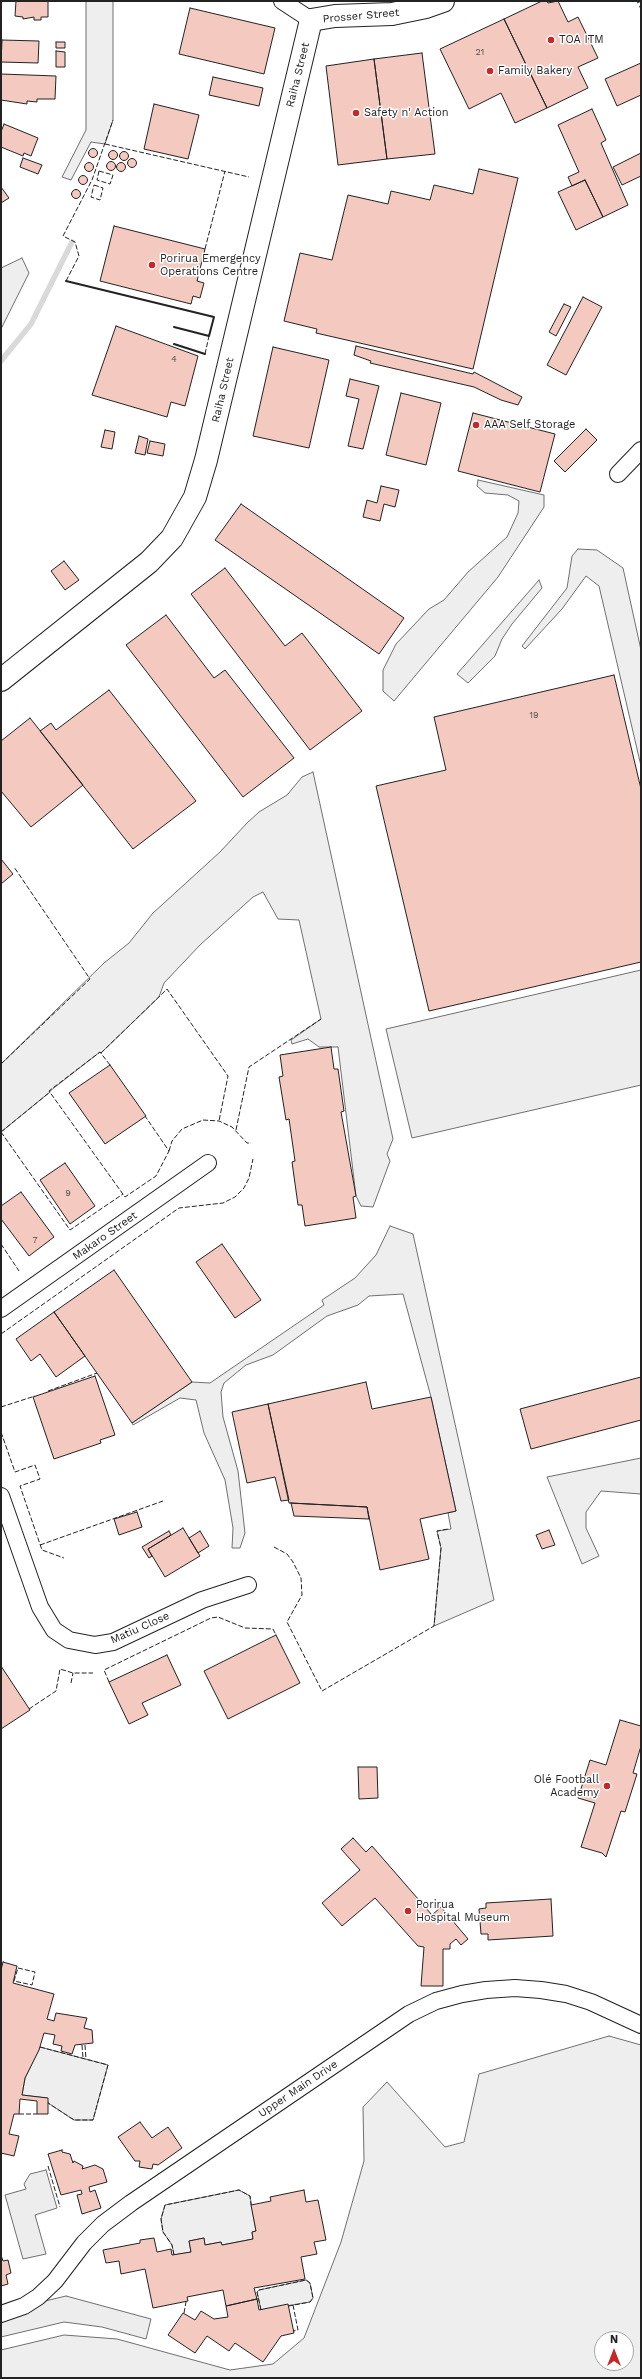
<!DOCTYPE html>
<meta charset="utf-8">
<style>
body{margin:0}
#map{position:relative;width:642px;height:2379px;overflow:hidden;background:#fff;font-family:"Work Sans",sans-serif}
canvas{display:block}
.frame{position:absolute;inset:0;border:2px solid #222;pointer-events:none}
.north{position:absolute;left:594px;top:2331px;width:40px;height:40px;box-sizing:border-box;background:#fff;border:1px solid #a7a7a7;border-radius:50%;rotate:0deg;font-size:11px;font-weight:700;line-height:16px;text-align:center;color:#222}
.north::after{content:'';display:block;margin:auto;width:14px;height:18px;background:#c62828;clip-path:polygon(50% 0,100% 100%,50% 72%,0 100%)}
</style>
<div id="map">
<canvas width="642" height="2379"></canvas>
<div class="frame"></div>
<div class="north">N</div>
</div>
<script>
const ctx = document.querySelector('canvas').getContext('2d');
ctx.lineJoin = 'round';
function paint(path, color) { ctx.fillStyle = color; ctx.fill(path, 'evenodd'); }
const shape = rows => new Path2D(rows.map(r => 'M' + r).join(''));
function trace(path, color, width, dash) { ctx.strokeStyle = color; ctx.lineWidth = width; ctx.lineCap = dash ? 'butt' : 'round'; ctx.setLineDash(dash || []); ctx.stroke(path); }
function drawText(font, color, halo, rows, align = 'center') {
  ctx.font = font + ' "Work Sans",sans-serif'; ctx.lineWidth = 3; ctx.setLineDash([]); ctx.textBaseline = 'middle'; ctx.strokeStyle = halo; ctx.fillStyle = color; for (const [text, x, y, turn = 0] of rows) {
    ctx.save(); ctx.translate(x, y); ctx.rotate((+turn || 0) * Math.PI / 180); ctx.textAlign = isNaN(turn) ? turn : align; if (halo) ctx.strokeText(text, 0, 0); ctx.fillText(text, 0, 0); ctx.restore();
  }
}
const green = shape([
 [86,1,113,1,113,120,105,144,91,142,71,180,62,177,86,130,86,1],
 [22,258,29,273,1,329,1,268,22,258],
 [478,480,544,495,544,507,498,577,394,701,383,691,383,670,396,644,429,609,444,600,468,572,507,537,518,513,519,501,508,495,485,493,477,486,478,480],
 [578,549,597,550,623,568,641,650,641,766,599,586,586,576,562,609,525,649,522,646,567,588,572,556,578,549],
 [539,580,542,588,512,624,502,639,495,656,468,683,457,674,539,580],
 [313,772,393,1139,387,1154,390,1161,373,1207,361,1206,356,1196,338,1047,319,1047,308,1039,292,1044,291,1040,321,1019,299,920,278,919,263,892,253,897,200,945,164,983,159,997,101,1053,100,1052,50,1091,50,1092,1,1132,1,1064,104,963,129,943,153,913,220,852,247,823,259,812,287,795,302,777,313,772],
 [390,1226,413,1234,494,1600,434,1626,441,1548,437,1531,451,1529,448,1513,456,1511,431,1397,403,1294,369,1296,358,1305,327,1316,273,1355,246,1365,224,1383,221,1392,223,1417,238,1471,245,1533,240,1548,232,1548,233,1528,225,1480,204,1433,196,1400,180,1398,133,1425,132,1423,192,1382,210,1383,324,1305,322,1300,355,1278,376,1255,390,1226],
 [641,1458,641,1494,601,1491,586,1512,586,1528,599,1556,582,1564,547,1477,641,1458],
 [609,2036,641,2045,641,2378,1,2378,1,2350,64,2335,117,2339,230,2370,273,2364,304,2338,341,2242,364,2161,363,2107,387,2082,445,2147,464,2142,479,2074,609,2036],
 [602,2339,626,2339,626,2363,602,2363,602,2339],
 [40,2047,108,2065,93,2120,74,2120,48,2103,47,2098,22,2095,25,2078,40,2047],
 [239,2190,250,2196,256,2231,252,2232,253,2239,222,2245,221,2242,205,2245,204,2238,189,2241,191,2252,174,2255,172,2245,163,2232,161,2219,165,2205,239,2190],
 [306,2280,310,2283,313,2298,310,2302,261,2310,257,2292,259,2290,306,2280]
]);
paint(green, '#eee');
trace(green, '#6f6f6f', 1);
const parking = shape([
 [641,970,641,1085,412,1138,386,1029,641,970],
 [46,2170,57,2208,35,2215,46,2254,23,2259,5,2195,26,2189,24,2184,30,2174,46,2170],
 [66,2296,151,2319,146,2339,102,2327,64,2322,1,2337,1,2314,24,2306,66,2296]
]);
paint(parking, '#ededed');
trace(parking, '#6f6f6f', 1);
trace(shape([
 [1,361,31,324,72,242]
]), '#d9d9d9', 5.5);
const building = shape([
 [16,1,48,1,48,17,41,17,41,20,34,20,34,17,23,19,23,17,15,16,16,1],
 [542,1,547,1,548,3,558,1,568,22,578,17,598,58,578,67,588,88,547,108,504,19,542,1],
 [190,8,275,28,264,74,179,54,190,8],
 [504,19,547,108,515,123,501,93,469,109,440,49,504,19],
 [2,40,39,41,38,63,1,62,2,40],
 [56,42,65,42,65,48,56,48,56,42],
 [56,51,65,52,65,67,56,67,56,51],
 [422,53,435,154,387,159,374,59,422,53],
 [374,59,387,159,338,165,326,66,374,59],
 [641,63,641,95,617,106,605,79,641,63],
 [1,74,56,76,55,99,37,99,37,102,27,101,27,104,1,100,1,74],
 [213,77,263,88,259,106,209,95,213,77],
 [154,104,199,115,188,159,144,149,154,104],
 [592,109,606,140,601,143,628,205,603,217,585,180,572,186,568,177,579,172,558,125,592,109],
 [4,124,38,138,31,156,24,153,23,156,1,147,1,132,4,124],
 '88.5 153a4.5 4.5 0 1 1 9 0a4.5 4.5 0 1 1-9 0Z',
 '108.5 155a4.5 4.5 0 1 1 9 0a4.5 4.5 0 1 1-9 0Z',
 '119.5 156a4.5 4.5 0 1 1 9 0a4.5 4.5 0 1 1-9 0Z',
 [641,153,641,176,622,185,613,167,641,153],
 [23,158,42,165,38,174,20,167,23,158],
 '127.5 163a4.5 4.5 0 1 1 9 0a4.5 4.5 0 1 1-9 0Z',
 '106.5 166a4.5 4.5 0 1 1 9 0a4.5 4.5 0 1 1-9 0Z',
 '116.5 167a4.5 4.5 0 1 1 9 0a4.5 4.5 0 1 1-9 0Z',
 '84.5 167a4.5 4.5 0 1 1 9 0a4.5 4.5 0 1 1-9 0Z',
 [479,169,518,178,473,369,316,333,317,329,284,321,300,253,332,260,348,195,388,204,391,191,430,200,434,185,473,194,479,169],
 '78.5 180a4.5 4.5 0 1 1 9 0a4.5 4.5 0 1 1-9 0Z',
 [585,180,603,217,576,230,558,192,585,180],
 [1,187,9,198,1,203,1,187],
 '71.5 194a4.5 4.5 0 1 1 9 0a4.5 4.5 0 1 1-9 0Z',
 [114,226,205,249,197,281,204,283,200,298,193,296,191,304,100,281,114,226],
 [583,297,602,307,566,375,547,365,583,297],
 [564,304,571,307,556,336,549,332,564,304],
 [116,326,198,356,185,406,171,402,167,417,92,395,116,326],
 [356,346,473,374,474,372,522,397,518,405,501,400,474,387,370,363,371,361,354,355,356,346],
 [273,347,329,360,309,448,253,436,273,347],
 [350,379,379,386,363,449,348,446,359,399,346,396,350,379],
 [401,393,441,403,426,465,386,455,401,393],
 [473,413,555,434,540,492,458,471,473,413],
 [586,429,597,440,565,472,554,461,586,429],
 [105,430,115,432,112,449,101,447,105,430],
 [139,436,148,439,145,455,135,453,139,436],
 [150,441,165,444,163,456,147,453,150,441],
 [381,486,399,490,395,507,384,504,380,521,363,517,367,500,377,503,381,486],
 [241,504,404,618,379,654,215,540,241,504],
 [64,561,79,580,65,590,51,571,64,561],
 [225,568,285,646,302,633,362,711,310,750,191,594,225,568],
 [166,615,214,678,225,670,294,758,243,797,126,645,166,615],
 [614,675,641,789,641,962,429,1011,376,786,446,770,434,717,614,675],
 [109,690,196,801,133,849,40,731,51,723,56,730,109,690],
 [30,718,83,785,31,827,1,791,1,741,30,718],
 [1,859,13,874,1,884,1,859],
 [331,1047,334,1069,338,1069,344,1111,341,1112,356,1196,353,1197,356,1218,305,1226,302,1205,298,1205,292,1162,295,1161,289,1119,286,1120,279,1077,283,1076,280,1055,331,1047],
 [110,1065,146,1116,105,1144,69,1093,110,1065],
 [65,1163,95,1206,70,1224,40,1180,65,1163],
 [21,1192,54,1237,29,1256,1,1219,1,1206,21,1192],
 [222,1244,261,1300,235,1318,196,1262,222,1244],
 [114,1270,192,1382,132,1423,54,1312,114,1270],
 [54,1312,85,1356,56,1377,40,1354,31,1361,16,1339,54,1312],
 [95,1376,115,1435,100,1440,101,1443,54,1459,33,1397,95,1376],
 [641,1377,641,1420,531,1449,520,1409,641,1377],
 [366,1382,372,1409,431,1397,456,1511,420,1519,429,1559,380,1570,367,1507,289,1503,268,1404,366,1382],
 [268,1404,289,1500,281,1501,275,1477,247,1483,232,1412,268,1404],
 [291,1503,367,1507,369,1519,294,1516,291,1503],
 [137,1512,142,1527,119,1535,114,1519,137,1512],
 [183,1528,200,1556,165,1577,148,1549,183,1528],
 [549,1530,555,1545,542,1549,536,1535,549,1530],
 [169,1531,171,1535,148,1549,152,1556,149,1558,142,1547,169,1531],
 [200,1531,209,1546,198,1553,189,1538,200,1531],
 [276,1635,300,1683,228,1719,204,1671,276,1635],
 [167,1655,181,1685,142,1703,148,1715,129,1724,109,1682,167,1655],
 [1,1666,30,1710,1,1729,1,1666],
 [620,1720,641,1726,641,1746,633,1773,637,1774,625,1812,621,1811,606,1857,602,1853,581,1847,595,1803,578,1798,590,1760,606,1765,620,1720],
 [358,1767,377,1767,378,1798,359,1799,358,1767],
 [353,1838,366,1852,372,1846,432,1915,441,1907,468,1939,461,1945,456,1939,450,1944,450,1949,443,1949,443,1986,421,1986,424,1947,418,1946,375,1898,342,1926,322,1903,360,1870,341,1849,353,1838],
 [551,1899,553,1936,488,1940,488,1934,481,1934,479,1909,486,1908,486,1903,551,1899],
 [3,1962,17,1966,13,1983,54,1994,47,2019,54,2021,56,2013,87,2018,84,2028,92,2030,93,2043,75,2045,72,2054,61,2051,62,2046,53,2044,55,2035,44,2033,39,2050,25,2078,22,2095,48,2098,48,2114,37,2114,37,2101,20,2099,19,2114,14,2114,9,2134,19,2136,14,2156,1,2153,1,1970,3,1962],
 [140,2122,152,2138,168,2127,182,2148,158,2165,153,2164,152,2169,139,2167,140,2161,135,2161,118,2137,140,2122],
 [62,2150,62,2152,70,2154,73,2163,74,2161,83,2166,82,2169,95,2165,103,2169,107,2182,89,2187,90,2192,95,2190,101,2208,82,2214,77,2195,82,2194,81,2190,61,2195,48,2154,62,2150],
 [304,2190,306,2202,318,2200,326,2240,314,2242,317,2254,301,2257,305,2279,254,2288,257,2299,226,2306,223,2290,187,2297,188,2301,153,2308,145,2269,121,2274,119,2261,106,2263,103,2250,140,2243,140,2240,154,2238,157,2252,171,2249,172,2255,191,2252,189,2241,204,2238,205,2245,221,2242,222,2245,253,2239,252,2232,256,2231,251,2205,271,2201,270,2197,304,2190],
 [1,2255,3,2261,8,2260,11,2273,6,2275,8,2284,1,2286,1,2255],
 [257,2299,259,2310,288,2304,294,2333,281,2336,263,2362,235,2343,229,2351,207,2336,195,2353,168,2335,183,2313,195,2320,201,2311,214,2319,228,2317,226,2306,257,2299]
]);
paint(building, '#f3c9c0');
trace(building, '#222', 1);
const street = shape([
 [282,1,311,20],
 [618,474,641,450],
 [1,1309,208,1163],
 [1,1496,40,1607,54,1630,69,1640,95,1645,113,1642,202,1600,248,1585],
 [1,2314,24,2306,38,2297,55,2281,84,2243,103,2224,131,2203,409,2014,436,2001,462,1994,486,1990,515,1988,541,1990,566,1994,591,2002,641,2025]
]);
const secondary = shape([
 [1,680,149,562,172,538,195,497,206,460,311,20,335,16,392,14,426,7,443,1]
]);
trace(street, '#222', 18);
trace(secondary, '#222', 24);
trace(street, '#fff', 16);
trace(secondary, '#fff', 22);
trace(shape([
 [638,1,641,7]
]), '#2f5e38', 3, [2, 3]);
trace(shape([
 [105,144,249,177],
 [99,171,113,175,110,184,97,180,99,171],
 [94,185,103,188,100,200,91,197,94,185],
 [205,249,225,171],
 [66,281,79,256,75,242,63,236,92,180,113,120],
 [205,354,209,336],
 [101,1053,167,989,228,1076,219,1121],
 [1,1064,90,979,14,867],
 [110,1065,100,1052,49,1091,125,1197,156,1176,169,1151,145,1116],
 [236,1130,249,1067,321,1019],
 [1,1132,70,1230,123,1194],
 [1,1132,50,1092],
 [169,1151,172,1141,182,1129,203,1120,219,1121,232,1127,247,1143,251,1143],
 [1,1244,19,1271],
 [1,1334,179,1208,223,1203,235,1197,244,1188,249,1178,253,1159],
 [48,1391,97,1373],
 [1,1407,35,1396],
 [1,1432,15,1472,35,1465,40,1479,20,1486,42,1550,64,1558],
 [40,1545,163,1501],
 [274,1547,287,1554,293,1562,301,1578,302,1595,287,1622,322,1691,434,1626,441,1548,437,1531,448,1529],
 [109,1682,104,1670,211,1618,218,1617,245,1628,273,1629,276,1635],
 [71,1683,73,1673],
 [29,1709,56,1691,60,1669,73,1673,93,1673],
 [18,1968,35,1972,32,1985,14,1981,18,1968],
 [82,2045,83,2058],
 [85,2045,86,2059],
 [40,2047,108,2065,93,2120,74,2120,48,2103],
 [19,2114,37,2114],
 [48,2166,60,2207],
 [174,2255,172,2245,163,2232,161,2219,165,2205,239,2190,250,2196,251,2205],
 [293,2305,298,2330,293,2331],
 [261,2310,257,2292,259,2290,306,2280,310,2283,313,2298,310,2302,289,2306],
 [184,2313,186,2302]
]), '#222', 1, [5, 2]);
trace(shape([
 [66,281,214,317,209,336,174,327],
 [174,344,205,354]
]), '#222', 2);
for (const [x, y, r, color] of [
 [551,40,4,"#c62828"],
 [490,71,4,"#c62828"],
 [356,113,4,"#c62828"],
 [152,265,4,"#c62828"],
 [476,425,4,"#c62828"],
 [607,1786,4,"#c62828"],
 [408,1911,4,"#c62828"]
]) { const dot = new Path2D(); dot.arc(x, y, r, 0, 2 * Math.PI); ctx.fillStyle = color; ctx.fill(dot); trace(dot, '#fff', 1.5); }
drawText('9px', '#564c4a', null, [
 ["21",480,52],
 ["4",174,359],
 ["19",534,715],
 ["9",68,1193],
 ["7",35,1240]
]);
drawText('11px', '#222', '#fff', [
 ["Prosser Street",361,16,-5],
 ["Raiha Street",298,75,-76],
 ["Raiha Street",223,390,-77],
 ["Makaro Street",105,1236,-35],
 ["Matiu Close",140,1628,-24],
 ["Upper Main Drive",298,2089,-34]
]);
drawText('11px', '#222', '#fff', [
 ["TOA ITM",559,40],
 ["Family Bakery",498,71],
 ["Safety n' Action",364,113],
 ["Porirua Emergency",160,259],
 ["Operations Centre",160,272],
 ["AAA Self Storage",484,425],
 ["Olé Football",599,1780,"right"],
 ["Academy",599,1793,"right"],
 ["Porirua",416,1905],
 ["Hospital Museum",416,1918]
], 'left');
</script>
